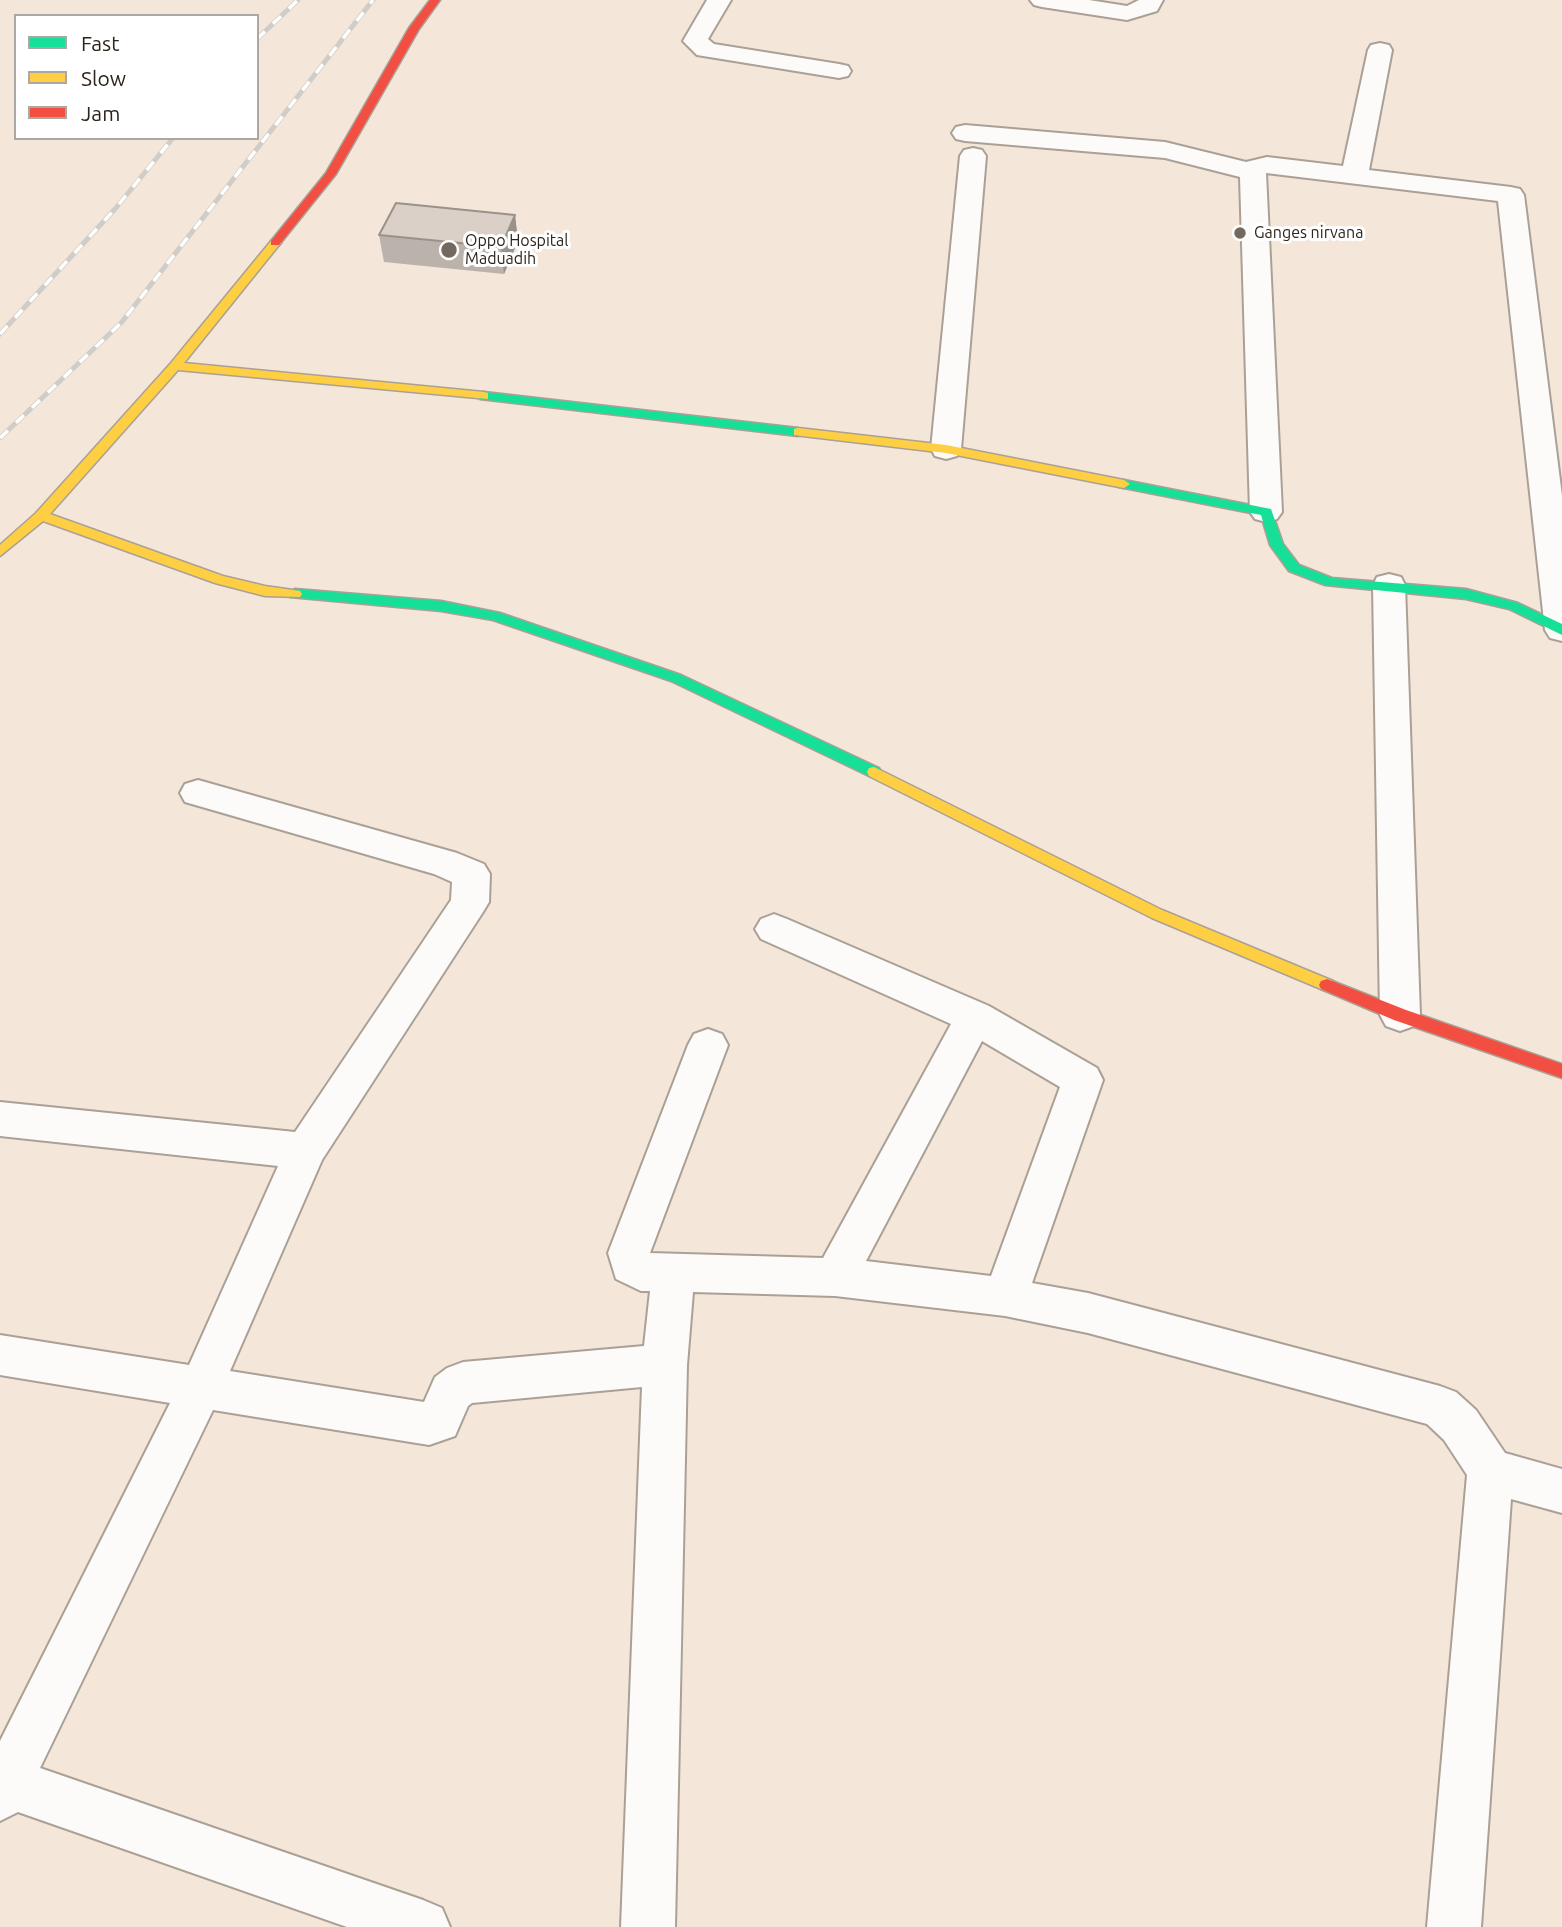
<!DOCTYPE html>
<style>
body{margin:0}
#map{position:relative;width:1562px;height:1927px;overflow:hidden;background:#f4e7da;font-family:Ubuntu,sans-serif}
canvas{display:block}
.legend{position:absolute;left:14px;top:14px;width:245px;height:126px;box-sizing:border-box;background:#fff;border:2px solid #aba8a4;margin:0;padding:9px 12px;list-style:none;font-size:21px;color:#2d251c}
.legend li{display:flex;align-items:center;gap:14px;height:35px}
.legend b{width:35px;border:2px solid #aba8a4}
</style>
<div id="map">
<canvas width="1562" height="1927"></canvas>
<ul class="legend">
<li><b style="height:9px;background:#16e098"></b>Fast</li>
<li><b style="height:9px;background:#ffcf43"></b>Slow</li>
<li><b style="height:9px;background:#f24e42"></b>Jam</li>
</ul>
</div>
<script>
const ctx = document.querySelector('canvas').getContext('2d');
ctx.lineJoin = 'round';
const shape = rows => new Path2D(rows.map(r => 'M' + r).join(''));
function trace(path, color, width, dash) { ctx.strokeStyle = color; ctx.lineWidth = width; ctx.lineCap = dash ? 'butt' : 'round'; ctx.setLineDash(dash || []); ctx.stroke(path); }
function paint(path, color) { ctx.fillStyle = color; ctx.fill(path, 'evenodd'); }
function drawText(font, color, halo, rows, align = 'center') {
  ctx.font = font + ' Ubuntu,sans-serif'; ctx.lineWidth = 6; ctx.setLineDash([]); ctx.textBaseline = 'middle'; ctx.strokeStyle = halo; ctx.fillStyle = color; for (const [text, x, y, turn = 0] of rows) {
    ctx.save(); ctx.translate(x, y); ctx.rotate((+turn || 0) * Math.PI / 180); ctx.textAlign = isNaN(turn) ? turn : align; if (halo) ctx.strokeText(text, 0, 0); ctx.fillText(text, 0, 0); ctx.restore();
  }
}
const street = shape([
 [707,0,731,0,708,39,714,44,839,64,848,66,851,71,848,76,839,78,697,55,683,41,707,0],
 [1030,0,1089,0,1127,6,1139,0,1163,0,1157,11,1127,20,1042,7,1034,5,1030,0],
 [1380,43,1389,45,1392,50,1369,170,1511,187,1520,189,1524,195,1562,496,1562,641,1550,638,1545,630,1498,201,1266,173,1282,512,1277,519,1266,522,1255,519,1250,512,1240,177,1165,158,965,141,956,139,952,133,956,127,965,125,1165,142,1246,162,1267,157,1343,166,1368,50,1371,45,1380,43],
 [973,148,982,150,986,156,961,449,957,456,946,459,935,456,931,449,960,156,964,150,973,148],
 [1389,574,1401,577,1405,585,1420,1015,1414,1026,1400,1031,1386,1026,1380,1015,1373,585,1377,577,1389,574],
 [198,780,457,853,484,864,490,874,489,902,483,912,322,1160,230,1371,424,1402,435,1377,447,1368,463,1362,644,1346,650,1291,641,1291,616,1279,608,1253,688,1045,694,1034,708,1029,722,1034,728,1045,650,1253,823,1258,951,1024,761,939,755,929,761,919,774,914,787,919,989,1006,1097,1068,1103,1080,1032,1283,1088,1293,1440,1386,1456,1392,1476,1410,1505,1453,1562,1469,1562,1513,1511,1499,1481,1927,1427,1927,1467,1475,1444,1440,1427,1424,1088,1333,1005,1316,835,1296,693,1292,687,1365,675,1927,621,1927,642,1387,472,1403,468,1406,455,1436,429,1445,213,1410,40,1768,423,1900,442,1908,450,1927,347,1927,18,1812,0,1821,0,1741,170,1403,0,1375,0,1335,189,1365,278,1166,0,1136,0,1102,295,1132,451,900,452,882,434,874,185,802,180,793,185,784,198,780],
 [982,1041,1060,1087,991,1276,866,1261,982,1041]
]);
const fast = shape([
 [484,392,798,428,804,432,798,436,480,399,480,393,484,392],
 [1124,480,1271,509,1283,544,1299,565,1332,578,1466,589,1518,603,1562,624,1562,635,1509,609,1466,599,1325,585,1289,571,1270,545,1261,515,1119,487,1119,481,1124,480],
 [295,589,441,601,500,613,681,675,879,768,881,772,874,777,869,776,671,681,493,620,441,611,290,597,288,594,295,589]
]);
const slow = shape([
 [275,240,281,243,279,245,184,363,484,392,488,393,488,399,178,370,50,514,223,576,265,586,300,591,302,594,300,597,265,596,215,583,43,521,0,556,0,545,36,513,171,363,271,241,275,240],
 [798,428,946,445,1124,480,1130,484,1124,488,946,453,794,435,794,429,798,428],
 [874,767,1162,910,1333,981,1335,985,1333,989,1327,991,1321,989,1152,918,869,776,867,772,869,768,874,767]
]);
const jam = shape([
 [430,0,440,0,419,29,336,174,279,245,271,245,271,241,326,173,409,28,430,0],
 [1327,979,1406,1010,1562,1064,1562,1078,1394,1020,1321,989,1319,985,1321,981,1327,979]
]);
trace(street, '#aaa096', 4);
trace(fast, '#aaa096', 3);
trace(slow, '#aaa096', 3);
trace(jam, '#aaa096', 3);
paint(street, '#fdfbf9');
paint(fast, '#16e098');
paint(slow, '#ffcf43');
paint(jam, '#f24e42');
const rail = shape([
 [257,39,298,0],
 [0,334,115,209,173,138],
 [0,438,121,323,373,0]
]);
trace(rail, '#d0cdc9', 5);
trace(rail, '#fff', 3.5, [11]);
paint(shape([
 [515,215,518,241,504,274,384,262,379,235]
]), '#bbb3ab');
paint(shape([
 [515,215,518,241,504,274,501,247]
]), '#99928b');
const building = shape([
 [396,203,515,215,501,247,379,235,396,203]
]);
paint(building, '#dad0c7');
trace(building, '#99928b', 2);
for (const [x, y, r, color] of [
 [1240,233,7,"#73695e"],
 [449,250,9,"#73695e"]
]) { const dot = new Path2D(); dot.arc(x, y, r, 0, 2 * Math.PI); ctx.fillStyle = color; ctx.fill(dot); trace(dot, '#fff', 2.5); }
drawText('16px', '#2d251c', '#fff', [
 ["Ganges nirvana",1254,233],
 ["Oppo Hospital",465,241],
 ["Maduadih",465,259]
], 'left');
</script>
